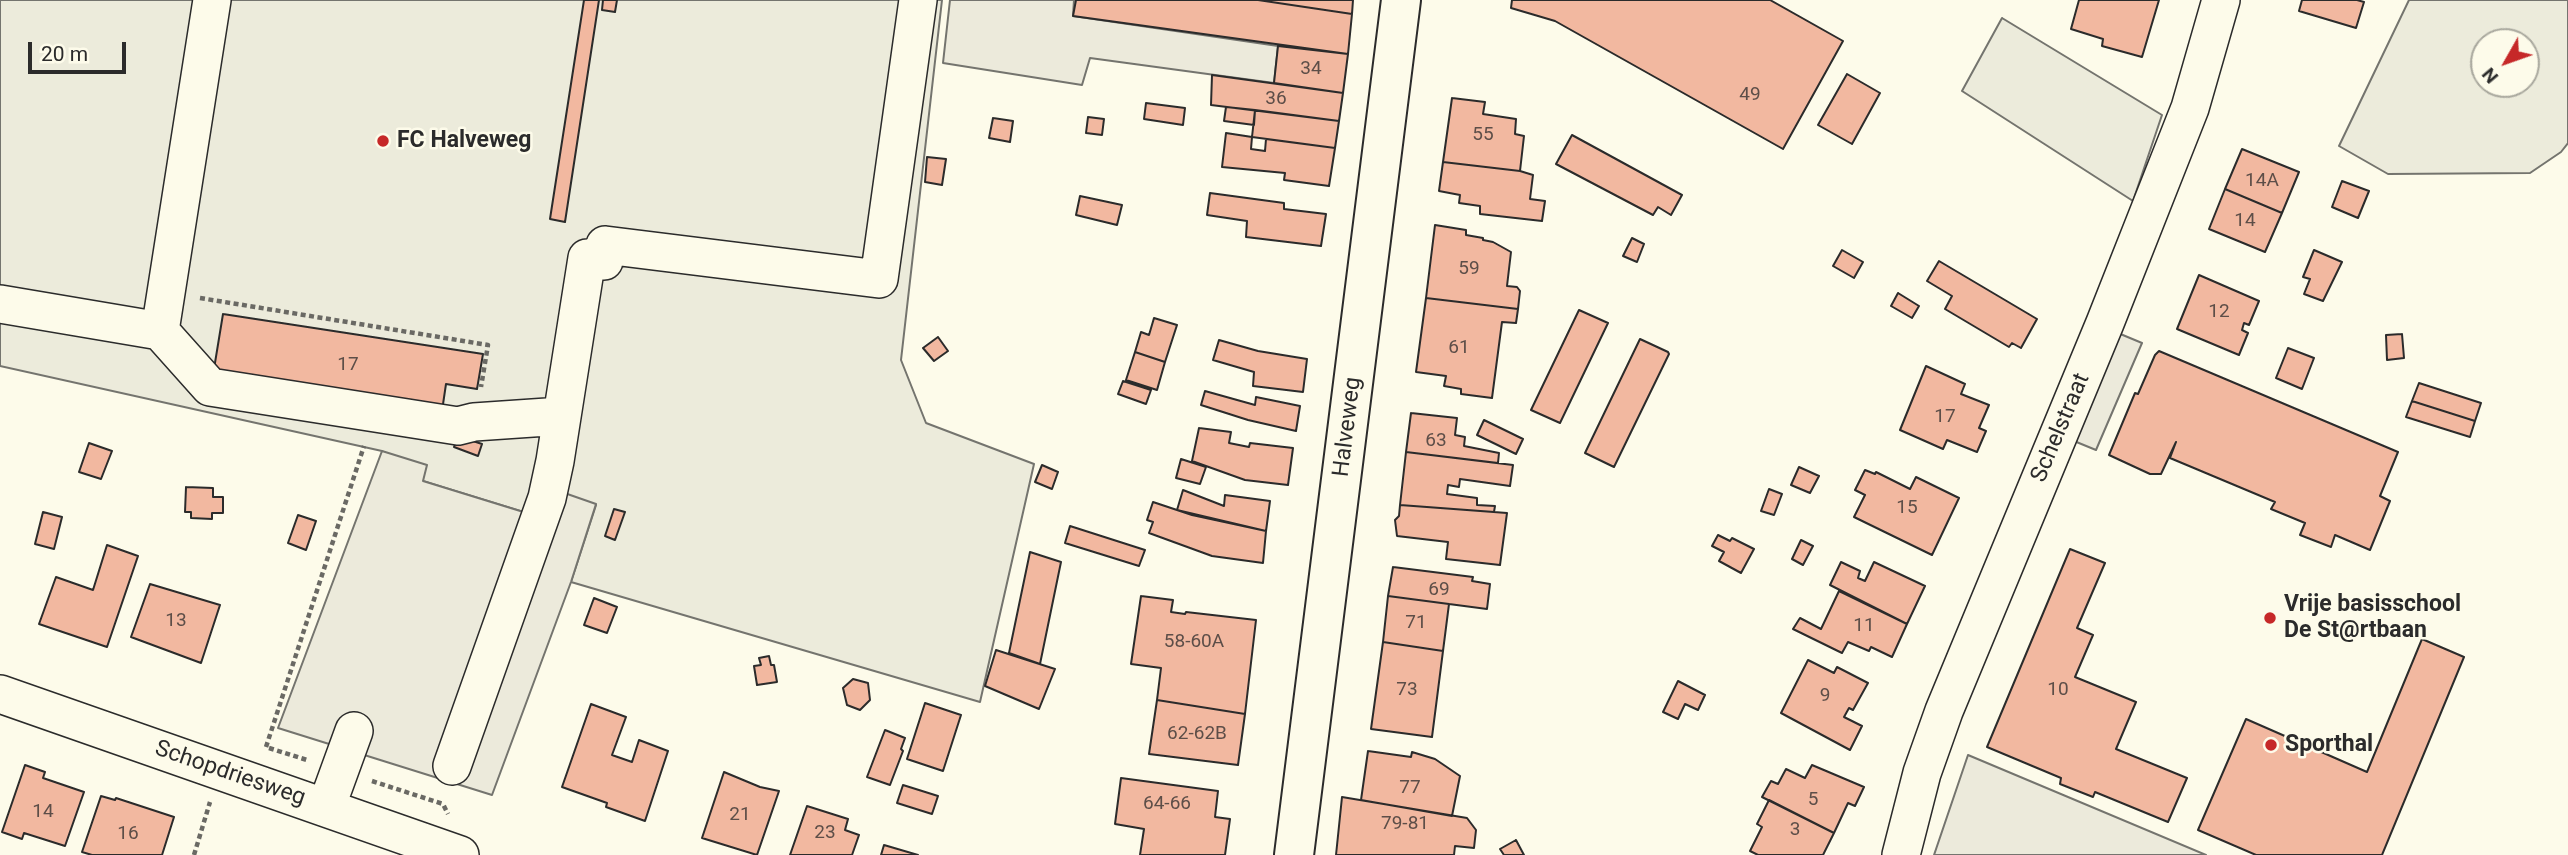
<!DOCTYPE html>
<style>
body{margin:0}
#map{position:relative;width:2568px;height:855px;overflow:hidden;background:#fdfbea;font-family:Roboto,sans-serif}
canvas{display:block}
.north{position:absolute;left:2470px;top:28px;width:70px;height:70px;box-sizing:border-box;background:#fdfbea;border:2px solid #a9a89e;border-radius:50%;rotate:230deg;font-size:19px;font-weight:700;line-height:28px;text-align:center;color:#2b2b2b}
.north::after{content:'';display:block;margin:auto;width:24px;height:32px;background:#c62828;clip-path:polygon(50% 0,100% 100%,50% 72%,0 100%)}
.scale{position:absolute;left:28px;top:42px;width:98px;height:32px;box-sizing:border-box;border:4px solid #2b2b2b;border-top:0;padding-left:9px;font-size:21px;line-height:24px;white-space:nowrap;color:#2b2b2b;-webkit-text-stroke:5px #fdfbea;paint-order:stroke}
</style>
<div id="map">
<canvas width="2568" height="855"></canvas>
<div class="north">N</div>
<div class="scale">20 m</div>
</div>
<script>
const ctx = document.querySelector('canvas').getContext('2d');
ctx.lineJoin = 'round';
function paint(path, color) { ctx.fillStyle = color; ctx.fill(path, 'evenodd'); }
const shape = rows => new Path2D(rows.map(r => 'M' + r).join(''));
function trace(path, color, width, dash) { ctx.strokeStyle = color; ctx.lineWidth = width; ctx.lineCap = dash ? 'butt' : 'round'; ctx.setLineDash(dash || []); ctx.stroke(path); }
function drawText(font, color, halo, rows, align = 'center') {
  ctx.font = font + ' Roboto,sans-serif'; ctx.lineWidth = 5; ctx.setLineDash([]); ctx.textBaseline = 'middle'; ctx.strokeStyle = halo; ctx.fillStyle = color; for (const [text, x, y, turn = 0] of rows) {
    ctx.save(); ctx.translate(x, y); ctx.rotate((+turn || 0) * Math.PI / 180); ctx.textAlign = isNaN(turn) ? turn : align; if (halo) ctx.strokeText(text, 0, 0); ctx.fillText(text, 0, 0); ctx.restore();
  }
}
const green = shape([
 [0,0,942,0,901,360,926,423,1034,464,980,702,571,582,596,505,530,514,423,481,382,451,0,366,0,0],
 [2409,0,2568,0,2568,143,2561,152,2530,173,2388,174,2339,146,2409,0],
 [2484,42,2526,42,2526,84,2484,84,2484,42],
 [2002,18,2162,115,2133,201,1962,91,2002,18]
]);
paint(green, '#ecebdb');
trace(green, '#74746e', 2);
const parking = shape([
 [950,0,1074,0,1073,16,1278,46,1274,83,1090,58,1082,85,943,63,950,0],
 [2118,333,2142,343,2096,450,2074,441,2118,333],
 [382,451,427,465,423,481,530,514,553,489,596,504,571,582,492,795,278,728,382,451],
 [1968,755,2206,855,1934,855,1968,755]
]);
paint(parking, '#eceadb');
trace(parking, '#74746e', 2);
const building = shape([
 [584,0,599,0,565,222,550,219,584,0],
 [603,0,617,0,615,12,602,10,603,0],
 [1076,0,1258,0,1352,14,1348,54,1073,16,1076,0],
 [1258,0,1353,0,1352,14,1258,0],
 [1512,0,1770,0,1843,41,1783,149,1555,21,1511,8,1512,0],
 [2079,0,2159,0,2142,57,2102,46,2103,39,2071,29,2079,0],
 [2302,0,2357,0,2364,2,2356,28,2299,11,2302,0],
 [1278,46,1348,54,1343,93,1274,83,1278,46],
 [1847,74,1880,93,1852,144,1818,125,1847,74],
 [1212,75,1343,93,1339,121,1211,105,1212,75],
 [1452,98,1485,102,1483,114,1516,119,1515,134,1524,136,1520,171,1443,162,1452,98],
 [1146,103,1185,108,1183,125,1144,119,1146,103],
 [1226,107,1255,110,1254,125,1224,121,1226,107],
 [1255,110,1339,121,1335,148,1252,137,1255,110],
 [1088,117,1104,119,1102,135,1086,133,1088,117],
 [993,118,1013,121,1010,142,989,138,993,118],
 [1226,133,1252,137,1251,149,1265,151,1266,139,1335,148,1329,186,1284,180,1285,173,1222,167,1226,133],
 [1572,135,1682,195,1671,215,1658,207,1653,215,1556,164,1572,135],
 [2242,149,2299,172,2282,213,2225,189,2242,149],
 [927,157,946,159,942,185,925,182,927,157],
 [1443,162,1520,171,1533,175,1530,199,1545,201,1542,221,1480,214,1480,206,1459,203,1460,195,1439,191,1443,162],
 [2342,181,2369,191,2358,218,2332,207,2342,181],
 [2225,189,2282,213,2265,252,2209,229,2225,189],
 [1210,193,1284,203,1284,209,1326,214,1321,246,1246,237,1247,221,1207,215,1210,193],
 [1080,196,1122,205,1117,225,1076,215,1080,196],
 [1435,225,1466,230,1466,235,1483,238,1483,240,1493,242,1511,252,1507,286,1517,287,1520,291,1518,309,1426,298,1435,225],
 [1632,238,1644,244,1637,262,1623,256,1632,238],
 [1842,250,1863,262,1854,278,1833,266,1842,250],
 [2314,250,2342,262,2323,301,2304,294,2310,279,2303,277,2314,250],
 [1939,261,2037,319,2021,348,2012,343,2009,347,1945,309,1952,296,1927,281,1939,261],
 [2199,275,2259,301,2249,325,2244,323,2242,330,2248,333,2239,355,2177,329,2199,275],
 [1898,293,1919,306,1912,318,1891,306,1898,293],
 [1426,298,1518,309,1516,323,1502,322,1492,398,1461,394,1461,389,1444,386,1446,376,1416,372,1426,298],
 [1579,310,1608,323,1560,423,1531,410,1579,310],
 [223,314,483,354,477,389,446,384,442,411,213,375,223,314],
 [1154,318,1177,325,1165,362,1135,352,1141,332,1149,335,1154,318],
 [2402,334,2404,358,2387,360,2386,335,2402,334],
 [938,337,948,351,934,361,923,348,938,337],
 [1640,339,1668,352,1669,354,1614,467,1585,453,1640,339],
 [1219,340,1258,351,1307,359,1303,392,1253,386,1254,372,1213,360,1219,340],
 [2288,348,2314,358,2302,389,2276,378,2288,348],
 [2159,351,2398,452,2380,496,2390,501,2370,550,2335,535,2331,547,2300,535,2305,523,2271,509,2275,502,2170,458,2176,442,2161,474,2150,474,2109,455,2135,393,2138,394,2155,355,2159,351],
 [1135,352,1165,362,1157,390,1126,380,1135,352],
 [1926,366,1965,384,1961,394,1989,405,1979,428,1986,431,1977,452,1947,440,1943,449,1900,430,1926,366],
 [1123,381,1151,390,1146,404,1118,394,1123,381],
 [2419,383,2481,403,2475,421,2412,401,2419,383],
 [1205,391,1255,405,1256,397,1300,406,1296,431,1248,420,1201,405,1205,391],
 [2412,401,2475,421,2470,437,2406,417,2412,401],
 [1411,413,1457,418,1455,435,1465,437,1464,446,1499,453,1498,463,1406,452,1411,413],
 [1484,420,1523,439,1516,454,1477,435,1484,420],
 [1199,428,1231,432,1229,443,1249,447,1250,443,1293,448,1288,485,1245,480,1192,461,1199,428],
 [458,436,482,444,478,456,454,447,458,436],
 [89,443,112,451,101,479,79,472,89,443],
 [1406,452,1513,465,1510,486,1460,479,1459,487,1448,485,1447,494,1477,498,1477,505,1495,506,1494,512,1400,505,1406,452],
 [1181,459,1206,467,1200,484,1176,478,1181,459],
 [1042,465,1058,472,1052,489,1035,482,1042,465],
 [1799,467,1819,476,1810,493,1791,485,1799,467],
 [1865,470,1875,474,1876,472,1910,489,1916,477,1959,498,1932,555,1854,517,1865,495,1855,490,1865,470],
 [186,487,213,488,213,497,223,497,223,513,212,513,212,519,191,518,191,512,185,512,186,487],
 [1769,489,1782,494,1774,515,1761,511,1769,489],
 [1183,490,1224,506,1225,495,1270,501,1266,531,1177,510,1183,490],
 [1153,502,1192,515,1266,531,1263,563,1212,556,1149,533,1153,522,1147,520,1153,502],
 [1400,505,1507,513,1500,565,1446,559,1448,542,1397,536,1395,520,1399,516,1400,505],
 [614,509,625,512,615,540,605,536,614,509],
 [43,512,62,517,54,549,35,544,43,512],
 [298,515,316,521,306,550,288,543,298,515],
 [1070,526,1145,550,1139,566,1065,543,1070,526],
 [1718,535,1730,541,1732,538,1754,549,1741,573,1719,561,1724,552,1712,546,1718,535],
 [1801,540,1813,546,1803,565,1792,559,1801,540],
 [107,545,138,556,107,647,39,624,56,577,93,590,107,545],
 [2070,549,2105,563,2077,628,2093,635,2075,677,2136,702,2116,749,2187,778,2168,822,2095,792,2093,797,2060,784,2061,778,1987,747,2070,549],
 [1030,552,1061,562,1040,664,1009,653,1030,552],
 [1841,562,1860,571,1858,578,1865,581,1874,562,1925,586,1907,624,1830,585,1841,562],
 [1393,567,1473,577,1472,581,1490,584,1487,609,1388,596,1393,567],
 [150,584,220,605,201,663,131,637,150,584],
 [1839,591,1907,624,1892,657,1871,647,1869,651,1848,642,1842,653,1793,629,1800,618,1821,629,1839,591],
 [1141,596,1173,600,1171,612,1185,614,1186,612,1256,620,1245,714,1157,700,1161,668,1131,664,1141,596],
 [1388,596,1449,604,1443,651,1383,642,1388,596],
 [594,598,617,607,607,633,584,625,594,598],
 [2422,639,2464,657,2382,855,2256,855,2198,830,2246,719,2367,772,2422,639],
 [1383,642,1443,651,1432,737,1371,729,1383,642],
 [996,650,1055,669,1039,709,985,686,996,650],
 [769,656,771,665,774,665,777,682,757,685,754,666,761,665,759,658,769,656],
 [1808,660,1834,673,1837,667,1868,683,1853,710,1849,708,1844,717,1862,726,1850,750,1781,713,1808,660],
 [853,679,868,683,870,700,860,710,847,705,843,688,853,679],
 [1678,681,1705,695,1698,710,1685,704,1678,719,1663,712,1678,681],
 [1157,700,1245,714,1238,765,1149,754,1157,700],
 [925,703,961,715,943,771,907,759,925,703],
 [591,704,626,717,612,755,632,762,639,740,668,751,645,821,606,807,607,803,562,787,591,704],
 [885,730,905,738,901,749,903,751,890,785,867,777,885,730],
 [1368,751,1411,757,1412,752,1435,759,1460,776,1452,816,1361,800,1368,751],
 [25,765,45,772,43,778,84,792,65,846,24,833,22,839,2,832,25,765],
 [1812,765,1864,787,1855,806,1848,803,1834,833,1762,797,1771,781,1778,784,1786,769,1805,778,1812,765],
 [724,772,760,787,779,791,757,855,702,838,724,772],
 [1121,778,1218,791,1215,817,1230,819,1225,855,1140,855,1144,829,1115,824,1121,778],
 [903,785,938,796,932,814,897,803,903,785],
 [101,796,115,800,116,798,174,817,162,855,92,855,82,852,101,796],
 [1342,797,1467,818,1476,830,1474,848,1455,846,1454,855,1336,855,1342,797],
 [1769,800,1834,833,1823,855,1758,855,1750,851,1762,827,1757,824,1769,800],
 [807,806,848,819,845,830,859,835,852,855,790,855,807,806],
 [1516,840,1524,855,1504,855,1500,849,1516,840],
 [884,845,918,855,881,855,884,845]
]);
paint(building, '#f2b8a0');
trace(building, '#2b2b2b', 2);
const minor = shape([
 [0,304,160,331,210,387,458,426,474,422,562,416],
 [160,331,212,0],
 [0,694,460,855],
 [452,766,547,498,555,461,587,258,604,261,605,245,879,279,918,0],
 [326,808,354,731],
 [1901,855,1922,773,1944,711,2105,323,2190,108,2221,0]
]);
const major = shape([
 [1294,855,1401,0]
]);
trace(minor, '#2b2b2b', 40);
trace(major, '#2b2b2b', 42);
trace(shape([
 [200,298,488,345,481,387],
 [266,747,364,446],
 [269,748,307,760],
 [372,781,443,804,448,814],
 [194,855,210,802]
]), '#6a6964', 4.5, [5, 3.5]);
trace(minor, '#fdfbea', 37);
trace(major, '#fdfbea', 38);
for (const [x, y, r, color] of [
 [383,141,7,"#c62828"],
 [2270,618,7,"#c62828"],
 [2271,745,7,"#c62828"]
]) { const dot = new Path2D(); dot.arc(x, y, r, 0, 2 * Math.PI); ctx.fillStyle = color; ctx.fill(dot); trace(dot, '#fdfbea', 2.5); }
drawText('19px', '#5d4e48', null, [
 ["34",1311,69],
 ["49",1750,95],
 ["36",1276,99],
 ["55",1483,135],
 ["14A",2262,181],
 ["14",2245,221],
 ["59",1469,269],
 ["12",2219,312],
 ["61",1459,348],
 ["17",348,365],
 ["17",1945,417],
 ["63",1436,441],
 ["15",1907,508],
 ["69",1439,590],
 ["13",176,621],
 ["71",1416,623],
 ["11",1864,626],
 ["58-60A",1194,642],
 ["73",1407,690],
 ["10",2058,690],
 ["9",1825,696],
 ["62-62B",1197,734],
 ["77",1410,788],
 ["5",1813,800],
 ["64-66",1167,804],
 ["14",43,812],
 ["21",740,815],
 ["79-81",1405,824],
 ["3",1795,830],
 ["23",825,833],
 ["16",128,834]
]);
drawText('bold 23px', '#2b2b2b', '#fdfbea', [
 ["FC Halveweg",397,141],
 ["Vrije basisschool",2284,605],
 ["De St@rtbaan",2284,631],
 ["Sporthal",2285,745]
], 'left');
drawText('23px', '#2b2b2b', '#fdfbea', [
 ["Halveweg",1348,427,-83],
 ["Schelstraat",2061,428,-67],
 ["Schopdriesweg",230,774,19]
]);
</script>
